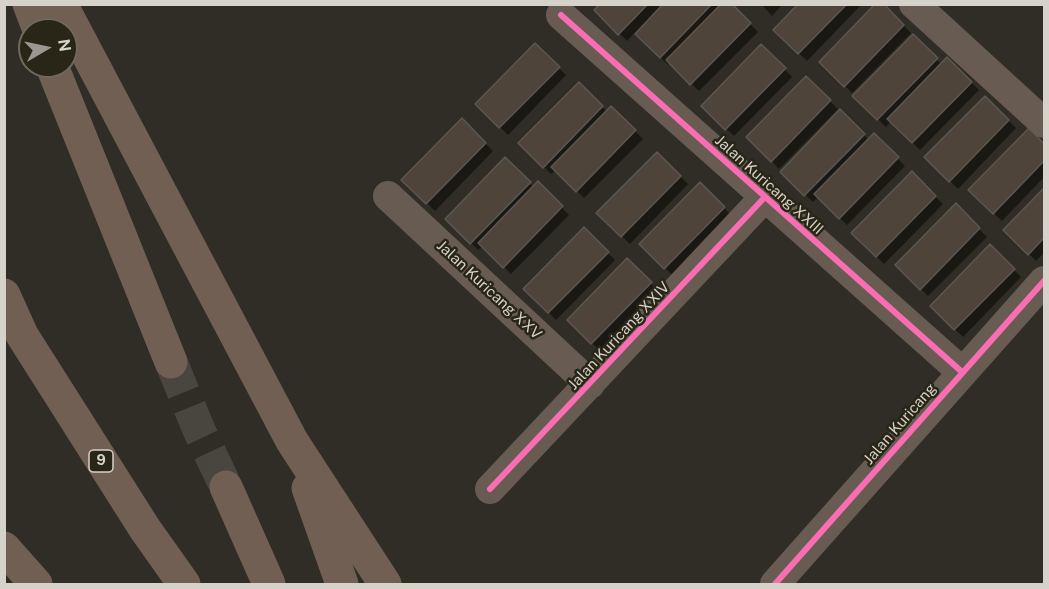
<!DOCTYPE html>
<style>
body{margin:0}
#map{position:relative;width:1049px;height:589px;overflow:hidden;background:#2f2d25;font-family:"Public Sans",sans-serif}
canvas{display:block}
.frame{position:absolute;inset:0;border:6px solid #d4d2c9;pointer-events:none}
.north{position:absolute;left:18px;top:18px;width:60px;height:60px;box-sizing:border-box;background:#292517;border:2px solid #6d6a5e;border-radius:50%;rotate:81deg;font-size:16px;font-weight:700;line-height:24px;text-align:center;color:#d4d2c9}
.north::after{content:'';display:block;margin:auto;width:21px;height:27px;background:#9a9890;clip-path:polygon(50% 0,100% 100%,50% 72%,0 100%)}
</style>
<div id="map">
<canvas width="1049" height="589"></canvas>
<div class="frame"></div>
<div class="north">N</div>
</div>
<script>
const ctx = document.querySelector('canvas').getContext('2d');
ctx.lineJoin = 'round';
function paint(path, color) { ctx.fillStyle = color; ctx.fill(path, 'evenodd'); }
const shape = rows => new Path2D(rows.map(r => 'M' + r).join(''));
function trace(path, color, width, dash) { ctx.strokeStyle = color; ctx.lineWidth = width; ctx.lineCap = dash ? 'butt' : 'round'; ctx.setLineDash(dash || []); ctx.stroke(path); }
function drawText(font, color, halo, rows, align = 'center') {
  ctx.font = font + ' "Public Sans",sans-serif'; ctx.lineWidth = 5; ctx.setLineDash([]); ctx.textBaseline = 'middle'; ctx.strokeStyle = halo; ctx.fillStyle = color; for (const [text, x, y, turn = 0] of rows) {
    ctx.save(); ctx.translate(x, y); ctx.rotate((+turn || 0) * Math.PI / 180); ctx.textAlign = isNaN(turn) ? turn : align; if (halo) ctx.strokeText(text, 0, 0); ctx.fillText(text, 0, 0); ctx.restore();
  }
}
paint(shape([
 [596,4,730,4,758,32,699,91,670,63,668,65,635,32,627,41,596,10,599,7],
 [761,4,783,4,772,16],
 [801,4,862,4,807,61,775,30],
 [882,4,911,33,852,93,821,62],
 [913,36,942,65,947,59,979,90,920,150,891,121,886,127,855,96],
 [535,45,566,75,508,135,477,104],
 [761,46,792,77,734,136,703,106],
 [806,78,838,109,779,169,748,137],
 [579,84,607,112,611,108,643,139,584,198,556,170,551,174,520,143],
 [985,98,1016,128,958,189,926,157],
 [840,112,869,140,874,135,905,166,847,225,818,197,813,202,782,172],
 [462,120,493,151,435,211,404,180],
 [1029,130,1044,146,1044,177,1002,221,970,190],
 [657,154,688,184,630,244,598,213],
 [505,159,534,188,538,183,569,215,511,274,483,246,478,250,447,219],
 [912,174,943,204,884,264,853,233],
 [700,184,731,215,672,275,642,244],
 [1044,190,1044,253,1036,261,1005,230],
 [956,206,987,237,928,296,897,265],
 [584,229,615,260,556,320,526,289],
 [990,246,1021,277,963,337,932,306],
 [627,260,658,291,600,351,569,320]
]), '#0007');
const building = shape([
 [600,4,648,4,618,35,594,10,600,4],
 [663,4,712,4,660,58,635,34,663,4],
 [721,4,732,4,751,23,690,85,666,60,721,4],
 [798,4,847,4,798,54,773,30,798,4],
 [875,4,884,4,904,25,844,87,819,62,875,4],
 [913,34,938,58,877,120,852,96,913,34],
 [535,43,560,67,499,128,475,104,535,43],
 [761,44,786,68,725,130,701,106,761,44],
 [947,57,972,82,912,143,887,119,947,57],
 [806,76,831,100,771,162,746,137,806,76],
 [579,82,603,106,543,168,518,143,579,82],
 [985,96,1009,120,949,182,924,157,985,96],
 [611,106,636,130,576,192,551,167,611,106],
 [840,109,865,134,804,196,780,172,840,109],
 [462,118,486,143,426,204,401,180,462,118],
 [1029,128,1044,144,1044,161,993,214,968,190,1029,128],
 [874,133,899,157,839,219,814,194,874,133],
 [657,152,681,176,621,237,596,213,657,152],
 [505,157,531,182,470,244,445,219,505,157],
 [912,171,936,196,876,257,851,233,912,171],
 [538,181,563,206,503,268,478,243,538,181],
 [700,182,725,207,664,269,639,244,700,182],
 [1044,188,1044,238,1028,255,1003,230,1044,188],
 [956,203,980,228,920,290,895,265,956,203],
 [584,227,609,252,548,313,523,289,584,227],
 [990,244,1015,269,954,330,930,306,990,244],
 [627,258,652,282,591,344,567,320,627,258]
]);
paint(building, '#4e443a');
trace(building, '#5c5752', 1.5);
trace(shape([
 [171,362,199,430,226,487]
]), '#48463e', 33, [33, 16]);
trace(shape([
 [914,4,1044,123],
 [561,15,962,372],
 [388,196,590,384],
 [490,489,764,198],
 [775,584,1044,281]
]), '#685c52', 30);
trace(shape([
 [29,4,39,30],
 [61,4,292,441,385,584],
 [52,66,171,362],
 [4,295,22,335,145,529,184,584],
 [226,487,269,584],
 [308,488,342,584],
 [4,548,36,584]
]), '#705f52', 33);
trace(shape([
 [561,15,962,372],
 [490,489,764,198],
 [775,584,1044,281]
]), '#f96db3', 6);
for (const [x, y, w] of [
 [101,461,24]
]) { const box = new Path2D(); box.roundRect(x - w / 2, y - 11, w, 22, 4.5); ctx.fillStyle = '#292517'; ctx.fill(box); trace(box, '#d4d2c9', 1.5); }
drawText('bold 14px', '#d4d2c9', null, [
 ["9",101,461]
]);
drawText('15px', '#d4d2c9', '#292517', [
 ["Jalan Kuricang XXIII",769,185,42],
 ["Jalan Kuricang XXV",489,290,43],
 ["Jalan Kuricang XXIV",619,336,-47],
 ["Jalan Kuricang",900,424,-49]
]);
</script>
